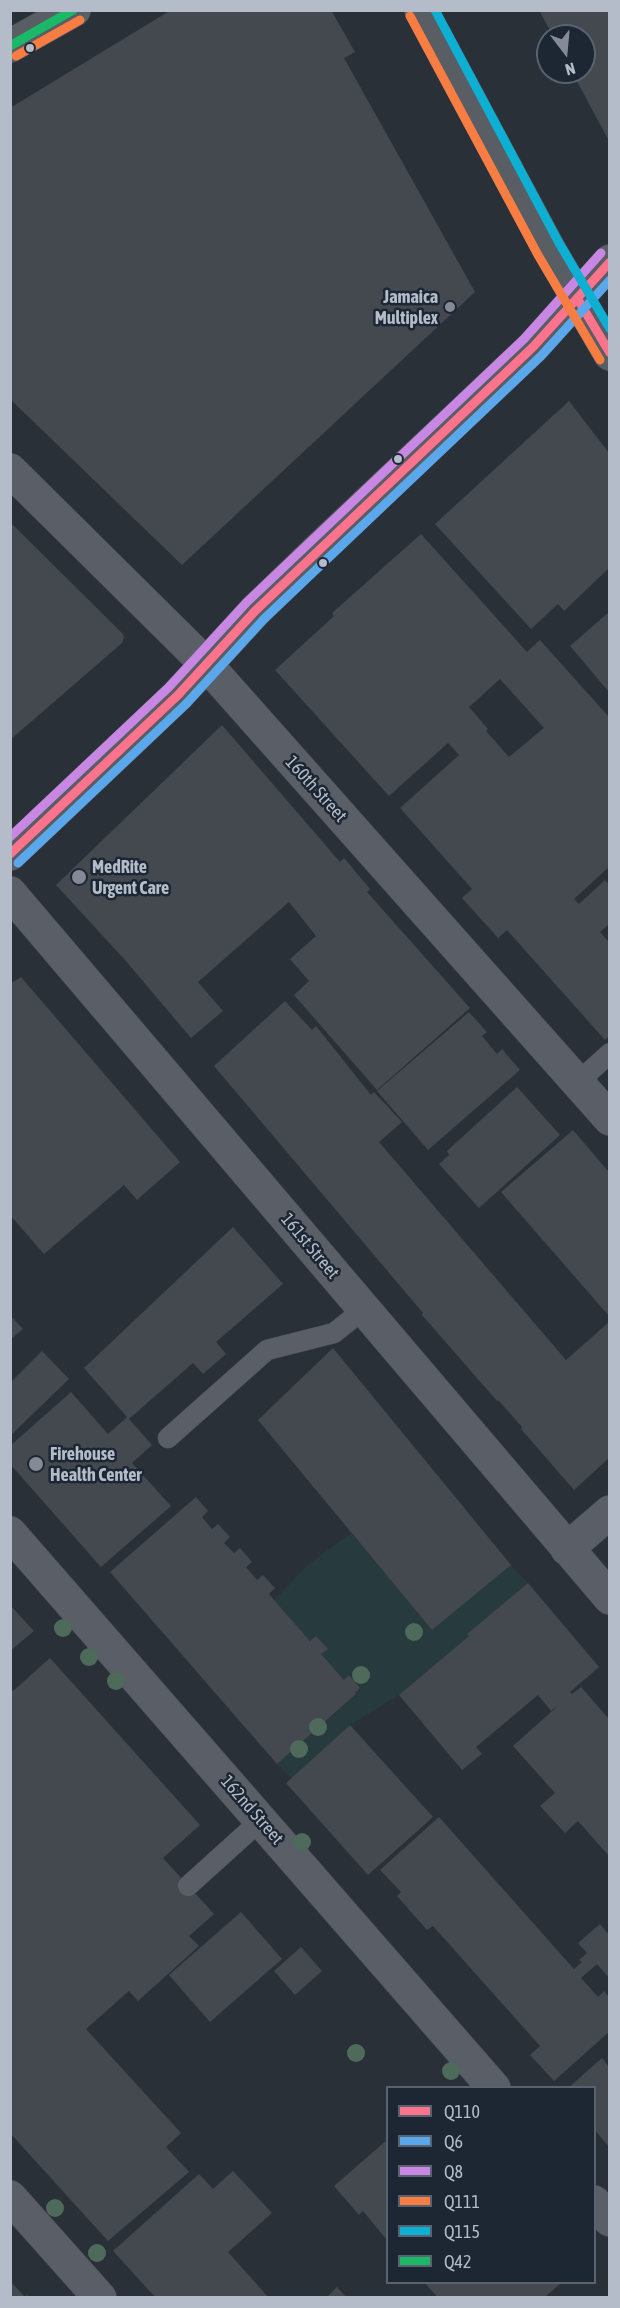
<!DOCTYPE html>
<style>
body{margin:0}
#map{position:relative;width:620px;height:2308px;overflow:hidden;background:#2a3038;font-family:"Asap Condensed",sans-serif}
canvas{display:block}
.frame{position:absolute;inset:0;border:12px solid #b4bcc9;pointer-events:none}
.legend{position:absolute;left:386px;top:2086px;width:210px;height:198px;box-sizing:border-box;background:#1d2633;border:2px solid #59626f;margin:0;padding:8px 10px;list-style:none;font-size:18px;color:#b4bcc9}
.legend li{display:flex;align-items:center;gap:12px;height:30px}
.legend b{width:30px;border:2px solid #59626f}
.north{position:absolute;left:536px;top:24px;width:60px;height:60px;box-sizing:border-box;background:#1d2633;border:2px solid #59626f;border-radius:50%;rotate:164deg;font-size:16px;font-weight:700;line-height:24px;text-align:center;color:#b4bcc9}
.north::after{content:'';display:block;margin:auto;width:21px;height:27px;background:#848b96;clip-path:polygon(50% 0,100% 100%,50% 72%,0 100%)}
</style>
<div id="map">
<canvas width="620" height="2308"></canvas>
<div class="frame"></div>
<ul class="legend">
<li><b style="height:8px;background:#fc738d"></b>Q110</li>
<li><b style="height:8px;background:#5aa8eb"></b>Q6</li>
<li><b style="height:8px;background:#c787e3"></b>Q8</li>
<li><b style="height:8px;background:#f77d43"></b>Q111</li>
<li><b style="height:8px;background:#0dafd3"></b>Q115</li>
<li><b style="height:8px;background:#1ab867"></b>Q42</li>
</ul>
<div class="north">N</div>
</div>
<script>
const ctx = document.querySelector('canvas').getContext('2d');
ctx.lineJoin = 'round';
function paint(path, color) { ctx.fillStyle = color; ctx.fill(path, 'evenodd'); }
const shape = rows => new Path2D(rows.map(r => 'M' + r).join(''));
function trace(path, color, width, dash) { ctx.strokeStyle = color; ctx.lineWidth = width; ctx.lineCap = dash ? 'butt' : 'round'; ctx.setLineDash(dash || []); ctx.stroke(path); }
function drawText(font, color, halo, rows, align = 'center') {
  ctx.font = font + ' "Asap Condensed",sans-serif'; ctx.lineWidth = 5; ctx.setLineDash([]); ctx.textBaseline = 'middle'; ctx.strokeStyle = halo; ctx.fillStyle = color; for (const [text, x, y, turn = 0] of rows) {
    ctx.save(); ctx.translate(x, y); ctx.rotate((+turn || 0) * Math.PI / 180); ctx.textAlign = isNaN(turn) ? turn : align; if (halo) ctx.strokeText(text, 0, 0); ctx.fillText(text, 0, 0); ctx.restore();
  }
}
paint(shape([
 [351,1533,432,1630,511,1565,528,1583,467,1634,469,1636,399,1695,350,1725,291,1778,277,1764,356,1695,355,1693,360,1688,350,1676,344,1680,321,1654,327,1648,316,1636,310,1641,274,1600,309,1564]
]), '#273a3e');
paint(shape([
 [171,10,331,10,355,52,344,58,475,292,182,565,10,399,10,108],
 [539,10,609,10,609,141,572,72,584,72,584,36,553,36],
 [569,401,609,453,609,568,564,611,558,604,531,629,435,524],
 [10,522,123,634,124,637,122,643,10,740],
 [421,534,527,652,540,640,609,717,609,867,574,899,579,904,605,880,609,885,609,924,600,932,609,942,609,1036,605,1040,507,930,498,938,462,898,472,889,400,808,459,755,448,743,389,796,275,670,334,616,332,613],
 [500,679,544,728,509,757,486,731,488,729,469,707],
 [609,612,609,692,570,646],
 [222,725,340,862,344,858,370,889,367,892,470,1008,377,1090,294,995,309,981,290,959,316,936,289,902,198,982,223,1011,191,1038,125,960,56,885],
 [21,977,180,1162,137,1200,124,1185,44,1254,10,1215,10,984],
 [285,1001,312,1030,316,1026,371,1095,374,1092,402,1122,379,1142,566,1360,609,1322,609,1458,574,1490,521,1429,522,1427,498,1400,497,1401,422,1315,423,1313,214,1066],
 [469,1012,487,1032,482,1036,497,1054,502,1049,520,1070,428,1150,377,1091],
 [517,1087,560,1135,479,1208,439,1164,449,1155,447,1151],
 [573,1130,609,1172,609,1316,501,1192],
 [233,1227,283,1284,216,1342,226,1354,203,1374,193,1363,129,1419,152,1445,132,1463,171,1506,101,1567,10,1464,10,1446,71,1392,108,1434,127,1417,84,1368],
 [10,1315,23,1329,10,1340],
 [333,1348,511,1565,432,1630,258,1420],
 [42,1351,69,1379,10,1436,10,1383],
 [196,1497,208,1511,202,1517,212,1529,218,1524,230,1537,224,1543,234,1553,240,1548,252,1562,246,1567,257,1580,263,1575,275,1588,269,1594,274,1600,310,1641,316,1636,328,1649,321,1654,344,1680,349,1675,360,1688,355,1693,356,1694,277,1764,110,1572],
 [528,1583,599,1667,570,1692,572,1694,581,1687,609,1719,609,1856,578,1821,565,1833,540,1806,555,1793,513,1746,560,1704,551,1711,538,1695,476,1747,482,1754,462,1770,399,1695,469,1636,467,1634],
 [10,1605,34,1631,10,1651],
 [50,1658,200,1825,163,1858,214,1914,189,1936,199,1946,138,2001,129,1991,86,2029,181,2133,166,2147,189,2172,108,2241,10,2133,10,1688,13,1691],
 [350,1725,433,1817,368,1875,286,1783],
 [439,1817,574,1969,582,1962,579,1960,587,1953,578,1943,600,1924,609,1935,609,1978,597,1964,581,1978,598,1997,604,1991,609,1997,609,2032,554,2081,530,2055,540,2046,433,1926,427,1930,397,1896,401,1892,380,1870],
 [241,1912,282,1959,210,2022,169,1975],
 [301,1947,322,1971,295,1995,274,1971],
 [602,2058,609,2067,609,2147,594,2129,594,2088,568,2088],
 [387,2140,387,2240,363,2211,359,2215,334,2186],
 [233,2171,272,2213,228,2252,269,2298,156,2298,113,2251,199,2174,213,2189],
 [10,2281,25,2297,27,2295,30,2298,10,2298],
 [425,2283,561,2283,544,2298,438,2298],
 [337,2287,347,2298,326,2298]
]), '#444950');
const lane = shape([
 [577,1083,610,1053],
 [168,1438,267,1350,334,1333,364,1309],
 [188,1886,261,1820]
]);
const street = shape([
 [10,470,206,664,610,1119],
 [10,893,610,1598],
 [10,1533,494,2088],
 [567,1549,610,1512],
 [10,2197,100,2298],
 [594,2202,610,2220]
]);
const secondary = shape([
 [421,10,549,249,610,354],
 [10,46,74,10],
 [10,854,178,695,255,611,317,551,533,347,610,261]
]);
trace(lane, '#484c53', 21);
trace(street, '#484c53', 34);
trace(secondary, '#484c53', 34);
trace(lane, '#5a5e66', 20);
trace(street, '#5a5e66', 33);
trace(secondary, '#595d64', 33);
trace(shape([
 [577,298,610,353],
 [10,854,178,695,255,611,533,347,610,262]
]), '#fc738d', 9);
trace(shape([
 [18,863,186,704,264,619,541,356,610,280]
]), '#5aa8eb', 9);
trace(shape([
 [10,837,169,687,247,602,524,339,601,253]
]), '#c787e3', 9);
trace(shape([
 [410,16,538,255,600,360],
 [16,56,80,20]
]), '#f77d43', 9);
trace(shape([
 [435,10,559,243,610,329]
]), '#0dafd3', 9);
trace(shape([
 [10,46,73,10]
]), '#1ab867', 9);
ctx.fillStyle = '#4e6a5a';
for (const [x, y] of [
 [63,1628],
 [414,1632],
 [89,1657],
 [361,1675],
 [116,1681],
 [318,1727],
 [299,1749],
 [302,1842],
 [356,2053],
 [451,2071],
 [55,2208],
 [97,2253]
]) { ctx.beginPath(); ctx.arc(x, y, 9, 0, 2 * Math.PI); ctx.fill(); }
for (const [x, y, r, color] of [
 [30,48,5,"#b4bcc9"],
 [450,307,6,"#848b96"],
 [398,459,5,"#b4bcc9"],
 [323,563,5,"#b4bcc9"],
 [79,877,8,"#848b96"],
 [36,1464,8,"#848b96"]
]) { const dot = new Path2D(); dot.arc(x, y, r, 0, 2 * Math.PI); ctx.fillStyle = color; ctx.fill(dot); trace(dot, '#1d2633', 2); }
drawText('bold 18px', '#b4bcc9', '#1d2633', [
 ["Jamaica",438,297,"right"],
 ["Multiplex",438,318,"right"],
 ["MedRite",92,867],
 ["Urgent Care",92,888],
 ["Firehouse",50,1454],
 ["Health Center",50,1475]
], 'left');
drawText('18px', '#b4bcc9', '#1d2633', [
 ["160th Street",316,789,48],
 ["161st Street",310,1246,50],
 ["162nd Street",252,1810,49]
]);
</script>
